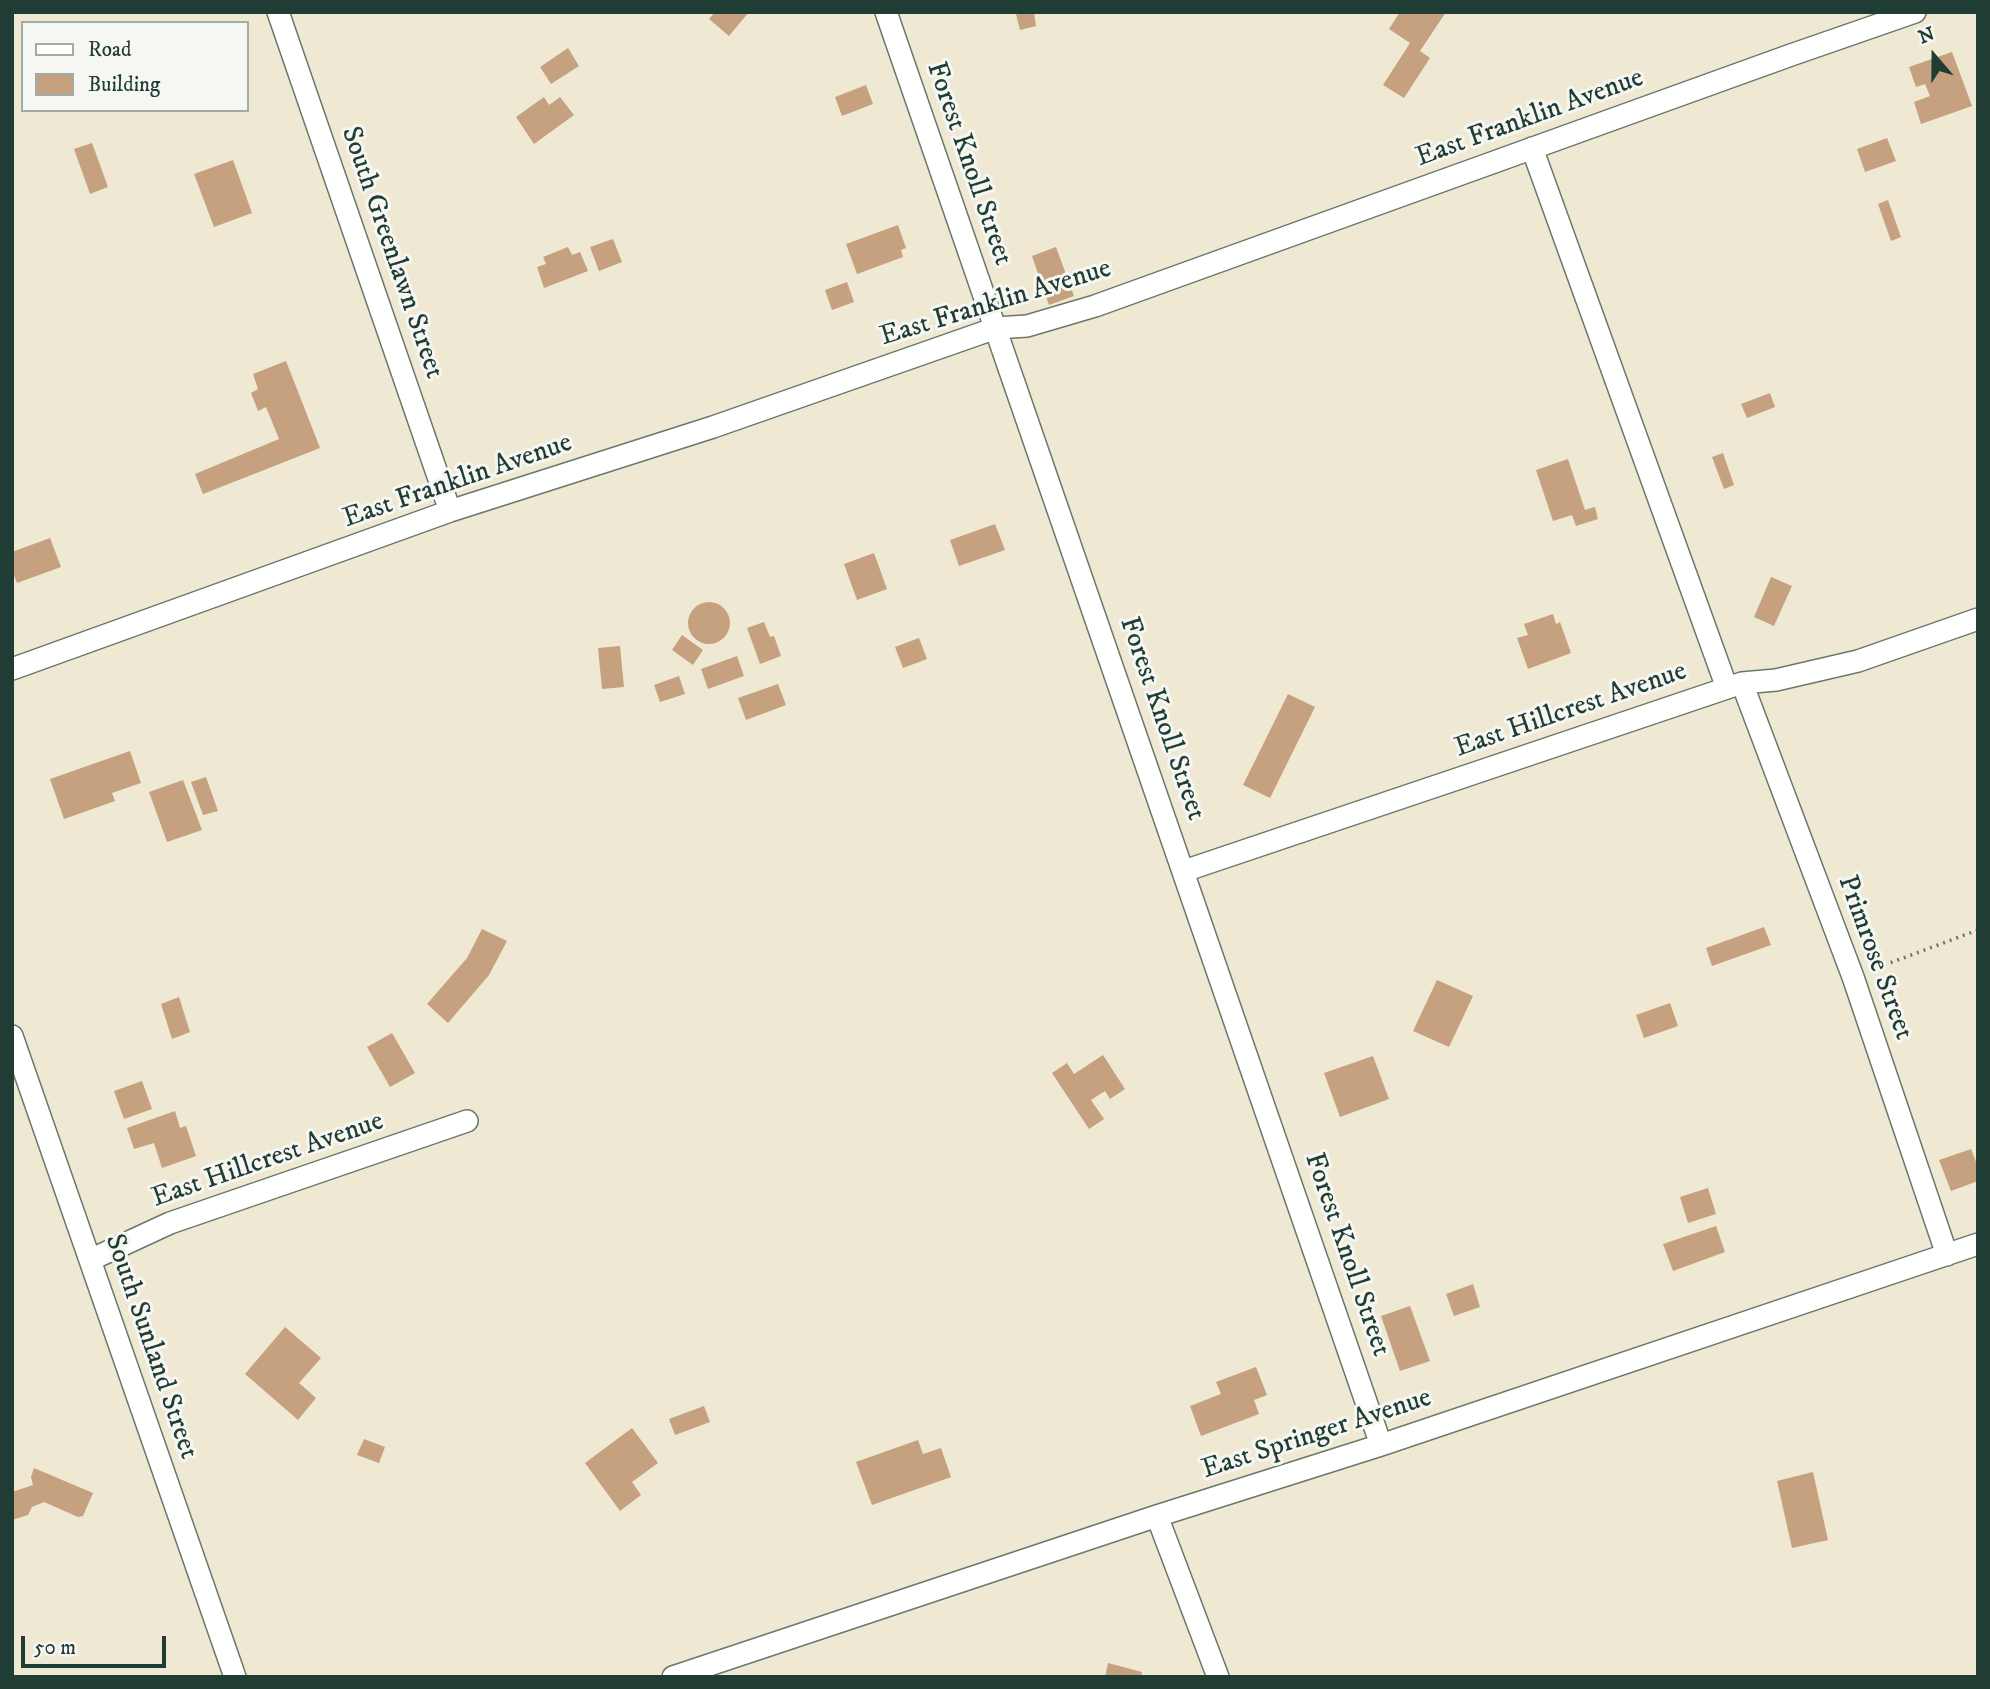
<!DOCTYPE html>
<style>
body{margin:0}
#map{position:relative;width:1990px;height:1689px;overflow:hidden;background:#efe8d2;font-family:"IM FELL DW Pica",serif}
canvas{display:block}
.frame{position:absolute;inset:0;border:14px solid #1f3d34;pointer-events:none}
.legend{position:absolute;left:21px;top:21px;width:228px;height:91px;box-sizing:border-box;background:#f6f6f2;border:2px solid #a0aca6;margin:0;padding:9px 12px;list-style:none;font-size:21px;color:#1f3d34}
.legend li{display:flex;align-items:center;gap:14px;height:35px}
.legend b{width:35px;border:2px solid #a0aca6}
.north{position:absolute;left:1899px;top:21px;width:70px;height:70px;-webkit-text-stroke:5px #f6f6f2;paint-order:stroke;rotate:340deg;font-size:19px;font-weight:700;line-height:28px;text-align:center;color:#1f3d34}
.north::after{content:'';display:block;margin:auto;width:24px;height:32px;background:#1f3d34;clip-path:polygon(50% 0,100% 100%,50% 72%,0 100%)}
.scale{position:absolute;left:21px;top:1636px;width:145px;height:32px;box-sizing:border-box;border:4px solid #1f3d34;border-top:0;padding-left:9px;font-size:21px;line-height:24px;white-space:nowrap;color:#1f3d34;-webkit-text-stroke:5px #f6f6f2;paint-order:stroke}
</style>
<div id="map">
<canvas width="1990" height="1689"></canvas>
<div class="frame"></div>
<ul class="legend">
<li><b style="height:9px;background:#fff"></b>Road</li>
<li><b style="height:19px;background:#c5a17f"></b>Building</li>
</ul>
<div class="north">N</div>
<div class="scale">50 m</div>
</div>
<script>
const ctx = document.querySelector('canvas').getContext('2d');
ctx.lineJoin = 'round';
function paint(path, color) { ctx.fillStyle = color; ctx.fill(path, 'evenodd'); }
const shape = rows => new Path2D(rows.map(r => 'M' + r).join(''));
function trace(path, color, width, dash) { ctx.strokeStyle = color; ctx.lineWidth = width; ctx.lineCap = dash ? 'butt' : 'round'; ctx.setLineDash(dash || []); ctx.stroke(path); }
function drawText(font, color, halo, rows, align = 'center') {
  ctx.font = font + ' "IM FELL DW Pica",serif'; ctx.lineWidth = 6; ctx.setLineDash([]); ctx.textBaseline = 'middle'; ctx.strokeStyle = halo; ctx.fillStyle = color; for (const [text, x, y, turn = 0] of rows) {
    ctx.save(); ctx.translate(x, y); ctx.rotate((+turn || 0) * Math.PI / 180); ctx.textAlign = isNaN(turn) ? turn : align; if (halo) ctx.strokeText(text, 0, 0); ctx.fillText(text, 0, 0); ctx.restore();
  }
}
paint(shape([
 [715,12,749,12,729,36,709,19],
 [1024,12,1034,12,1036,26,1020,30,1016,14],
 [1400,12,1446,12,1420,51,1430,58,1404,98,1383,85,1410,43,1389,29],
 [568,48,579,66,551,84,540,67],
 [1952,52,1972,106,1921,124,1914,102,1930,96,1925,84,1916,87,1909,67],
 [866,85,873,104,842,116,835,97],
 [544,97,549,105,560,97,574,115,534,144,516,117],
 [1887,138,1896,161,1865,172,1857,149],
 [92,143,108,187,90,194,74,149],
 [233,160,252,213,214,227,194,174],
 [1888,200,1901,237,1891,241,1878,204],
 [898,225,906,248,901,250,903,257,857,274,846,244],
 [613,239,622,262,599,271,590,247],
 [568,247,572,255,580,252,588,271,544,288,537,267,546,264,543,257],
 [1056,247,1074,296,1049,305,1032,256],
 [847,282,854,302,832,310,825,290],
 [286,361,320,448,203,494,195,474,279,439,266,407,258,411,251,393,258,389,253,374],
 [1770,393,1775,407,1747,418,1741,404],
 [1723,453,1734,485,1724,489,1712,457],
 [1568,459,1585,510,1595,507,1598,519,1576,526,1572,515,1553,521,1536,470],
 [995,524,1005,550,959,566,950,540],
 [50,538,61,567,17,583,12,570,12,552],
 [874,553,887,589,857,600,844,564],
 [1771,577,1792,586,1774,626,1754,617],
 '688 623a21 21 0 1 1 42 0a21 21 0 1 1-42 0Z',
 [1553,614,1556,624,1560,622,1571,653,1528,669,1517,638,1528,635,1524,624],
 [764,622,770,637,774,636,781,656,760,664,747,628],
 [682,635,703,650,693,665,672,650],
 [919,638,927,659,903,668,895,647],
 [620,646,624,687,602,689,598,648],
 [737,656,744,676,708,689,701,669],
 [679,676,685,694,660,702,654,685],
 [778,684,786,705,746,720,738,698],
 [1288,694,1315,707,1270,798,1243,785],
 [130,751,141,783,112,793,115,801,64,819,50,779],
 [206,777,218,811,203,815,191,782],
 [183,780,202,830,167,842,149,792],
 [1764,927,1771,945,1712,966,1706,948],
 [482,929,507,941,489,975,448,1023,427,1004,467,958],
 [1437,980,1473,996,1449,1047,1413,1031],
 [179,997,190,1032,172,1039,161,1004],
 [1670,1003,1678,1026,1644,1038,1636,1015],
 [392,1033,415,1073,390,1087,367,1047],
 [1103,1055,1125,1089,1110,1099,1105,1091,1091,1100,1104,1119,1089,1129,1052,1073,1067,1063,1074,1074],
 [1373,1056,1389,1099,1340,1117,1324,1073],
 [142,1081,152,1109,124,1119,114,1091],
 [175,1111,180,1128,186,1126,196,1156,162,1168,154,1143,134,1149,127,1128],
 [1971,1149,1978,1167,1978,1181,1951,1191,1939,1160],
 [1708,1188,1716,1214,1688,1223,1680,1197],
 [1716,1226,1725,1252,1673,1271,1663,1244],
 [1473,1284,1480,1307,1454,1316,1446,1294],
 [1410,1306,1430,1361,1400,1371,1381,1316],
 [285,1327,321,1358,299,1383,316,1398,298,1420,245,1374],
 [1256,1367,1267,1395,1254,1400,1259,1414,1201,1436,1190,1406,1221,1394,1216,1382],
 [704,1406,710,1422,675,1435,669,1419],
 [632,1428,658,1463,632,1482,641,1495,620,1511,585,1463],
 [364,1439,385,1447,379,1463,357,1455],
 [918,1440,923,1454,941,1448,951,1477,872,1505,856,1462],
 [34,1468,93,1493,83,1516,78,1517,44,1502,32,1507,28,1515,12,1520,12,1492,33,1485,31,1477],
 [1813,1472,1828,1540,1792,1548,1777,1481],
 [1108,1663,1142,1672,1141,1677,1105,1677]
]), '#c5a17f');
const minor = shape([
 [278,12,450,511],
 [886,12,1381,1445],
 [1532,148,1727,688],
 [12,669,450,511,713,427,996,328,1027,326,1095,306,1791,55,1915,12],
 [1742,683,1853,977,1947,1255],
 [1184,871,1742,683,1776,680,1858,661,1978,619],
 [12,1036,235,1677],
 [90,1260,170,1223,467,1121],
 [1157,1516,1218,1677],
 [673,1677,1157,1516,1381,1445,1978,1244]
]);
trace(minor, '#68796b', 24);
trace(shape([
 [1871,970,1978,930]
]), '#68796b', 3.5, [2, 5]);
trace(minor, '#fff', 21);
drawText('28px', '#1f3d34', '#f6f6f2', [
 ["East Franklin Avenue",1530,119,-20],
 ["Forest Knoll Street",968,164,71],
 ["South Greenlawn Street",391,253,71],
 ["East Franklin Avenue",996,304,-17],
 ["East Franklin Avenue",458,482,-19],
 ["East Hillcrest Avenue",1571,711,-19],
 ["Forest Knoll Street",1161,719,71],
 ["Primrose Street",1874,958,70],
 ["East Hillcrest Avenue",268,1161,-19],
 ["Forest Knoll Street",1346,1255,71],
 ["South Sunland Street",150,1347,71],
 ["East Springer Avenue",1317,1435,-18]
]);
</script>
